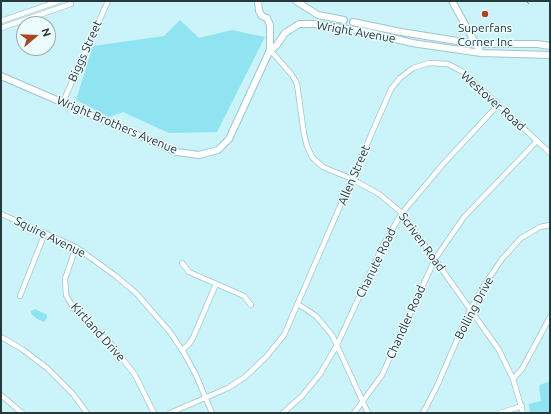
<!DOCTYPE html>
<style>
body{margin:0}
#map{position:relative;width:551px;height:414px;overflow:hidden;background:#caf3fa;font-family:Ubuntu,sans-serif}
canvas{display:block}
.frame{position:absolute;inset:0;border:2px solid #28393b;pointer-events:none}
.north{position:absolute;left:16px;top:16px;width:40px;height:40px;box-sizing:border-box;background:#ebfbfe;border:1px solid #9dadb0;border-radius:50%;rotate:71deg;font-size:11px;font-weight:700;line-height:16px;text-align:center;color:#28393b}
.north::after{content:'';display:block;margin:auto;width:14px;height:18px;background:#ab441f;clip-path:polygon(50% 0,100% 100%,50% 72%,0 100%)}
</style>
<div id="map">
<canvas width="551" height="414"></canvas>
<div class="frame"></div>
<div class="north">N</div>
</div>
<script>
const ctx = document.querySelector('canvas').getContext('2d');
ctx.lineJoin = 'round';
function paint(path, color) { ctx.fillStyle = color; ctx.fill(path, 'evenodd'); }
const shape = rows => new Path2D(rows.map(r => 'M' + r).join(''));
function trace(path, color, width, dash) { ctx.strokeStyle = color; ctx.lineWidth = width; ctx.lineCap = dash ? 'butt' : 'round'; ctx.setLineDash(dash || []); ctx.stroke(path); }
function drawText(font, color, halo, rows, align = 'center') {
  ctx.font = font + ' Ubuntu,sans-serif'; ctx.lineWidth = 3; ctx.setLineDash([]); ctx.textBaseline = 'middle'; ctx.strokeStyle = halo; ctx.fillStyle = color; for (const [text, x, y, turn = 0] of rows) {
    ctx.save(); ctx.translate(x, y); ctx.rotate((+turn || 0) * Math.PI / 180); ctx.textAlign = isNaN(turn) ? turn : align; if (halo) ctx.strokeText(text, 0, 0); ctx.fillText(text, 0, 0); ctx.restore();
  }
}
paint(shape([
 [180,20,199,38,232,30,265,37,217,132,169,133,123,112,109,117,76,100,93,46,164,36],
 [35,309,47,315,47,318,44,322,37,319,31,314,31,311],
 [550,381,550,413,530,413,529,404,541,401,539,387,540,385]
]), '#90e3f1');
trace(shape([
 [526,1,529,4]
]), '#4cadbc', 1);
const street = shape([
 [1,21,59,1],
 [1,28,71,4],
 [270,50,292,75,297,84,304,134,307,146,312,157,323,167,352,179,379,194,402,213,499,350,513,379,523,413],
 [63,102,108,1],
 [1,214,76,247,117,277,136,293,170,332,184,353,196,375,212,413],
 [76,247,65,279,66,295,74,309,111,344,135,375,154,413],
 [182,263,189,272,244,296,251,305],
 [20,296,45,233],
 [298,304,316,316,332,335,368,413],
 [1,337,22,349,47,368,73,394,87,413],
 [182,350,189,344,193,338,216,284],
 [513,379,522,369,550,317],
 [1,395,22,413],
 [170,413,228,388,245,377,266,357,284,335,391,89,400,78,413,68,429,63,448,64,463,72,550,153],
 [283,413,302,396,320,374,337,345,384,243,402,213,444,163,498,105],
 [354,413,382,375,435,259,464,217,537,141],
 [423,413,437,386,470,310,483,287,502,259,521,238,540,227,550,225],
 [500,413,522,406]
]);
const secondary = shape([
 [258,1,259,11,262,16,267,18,270,25,270,50],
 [296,1,318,15,344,20],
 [452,1,481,53],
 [353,22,401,32,476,44,537,44,550,46],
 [1,76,177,152,199,155,218,150,229,139,270,50,276,46,285,33,299,24,315,24,368,32,412,43,481,53,550,55]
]);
trace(street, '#9ec7cd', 6);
trace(secondary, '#9ec7cd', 8);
trace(street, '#fff', 4.5);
trace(secondary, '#fff', 6);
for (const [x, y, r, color] of [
 [485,14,4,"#ab441f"]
]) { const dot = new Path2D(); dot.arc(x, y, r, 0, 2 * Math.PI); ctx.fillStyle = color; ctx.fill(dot); trace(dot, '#ebfbfe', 1.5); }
drawText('12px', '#28393b', '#ebfbfe', [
 ["Superfans",485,28],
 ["Corner Inc",485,42]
]);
drawText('12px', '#28393b', '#ebfbfe', [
 ["Wright Avenue",356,32,10],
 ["Biggs Street",85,51,-66],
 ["Westover Road",493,101,42],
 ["Wright Brothers Avenue",117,125,23],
 ["Allen Street",354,175,-67],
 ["Squire Avenue",50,237,26],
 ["Scriven Road",422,242,54],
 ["Chanute Road",376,263,-64],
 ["Bolling Drive",474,308,-62],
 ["Chandler Road",406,322,-66],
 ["Kirtland Drive",98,332,48]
]);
</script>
